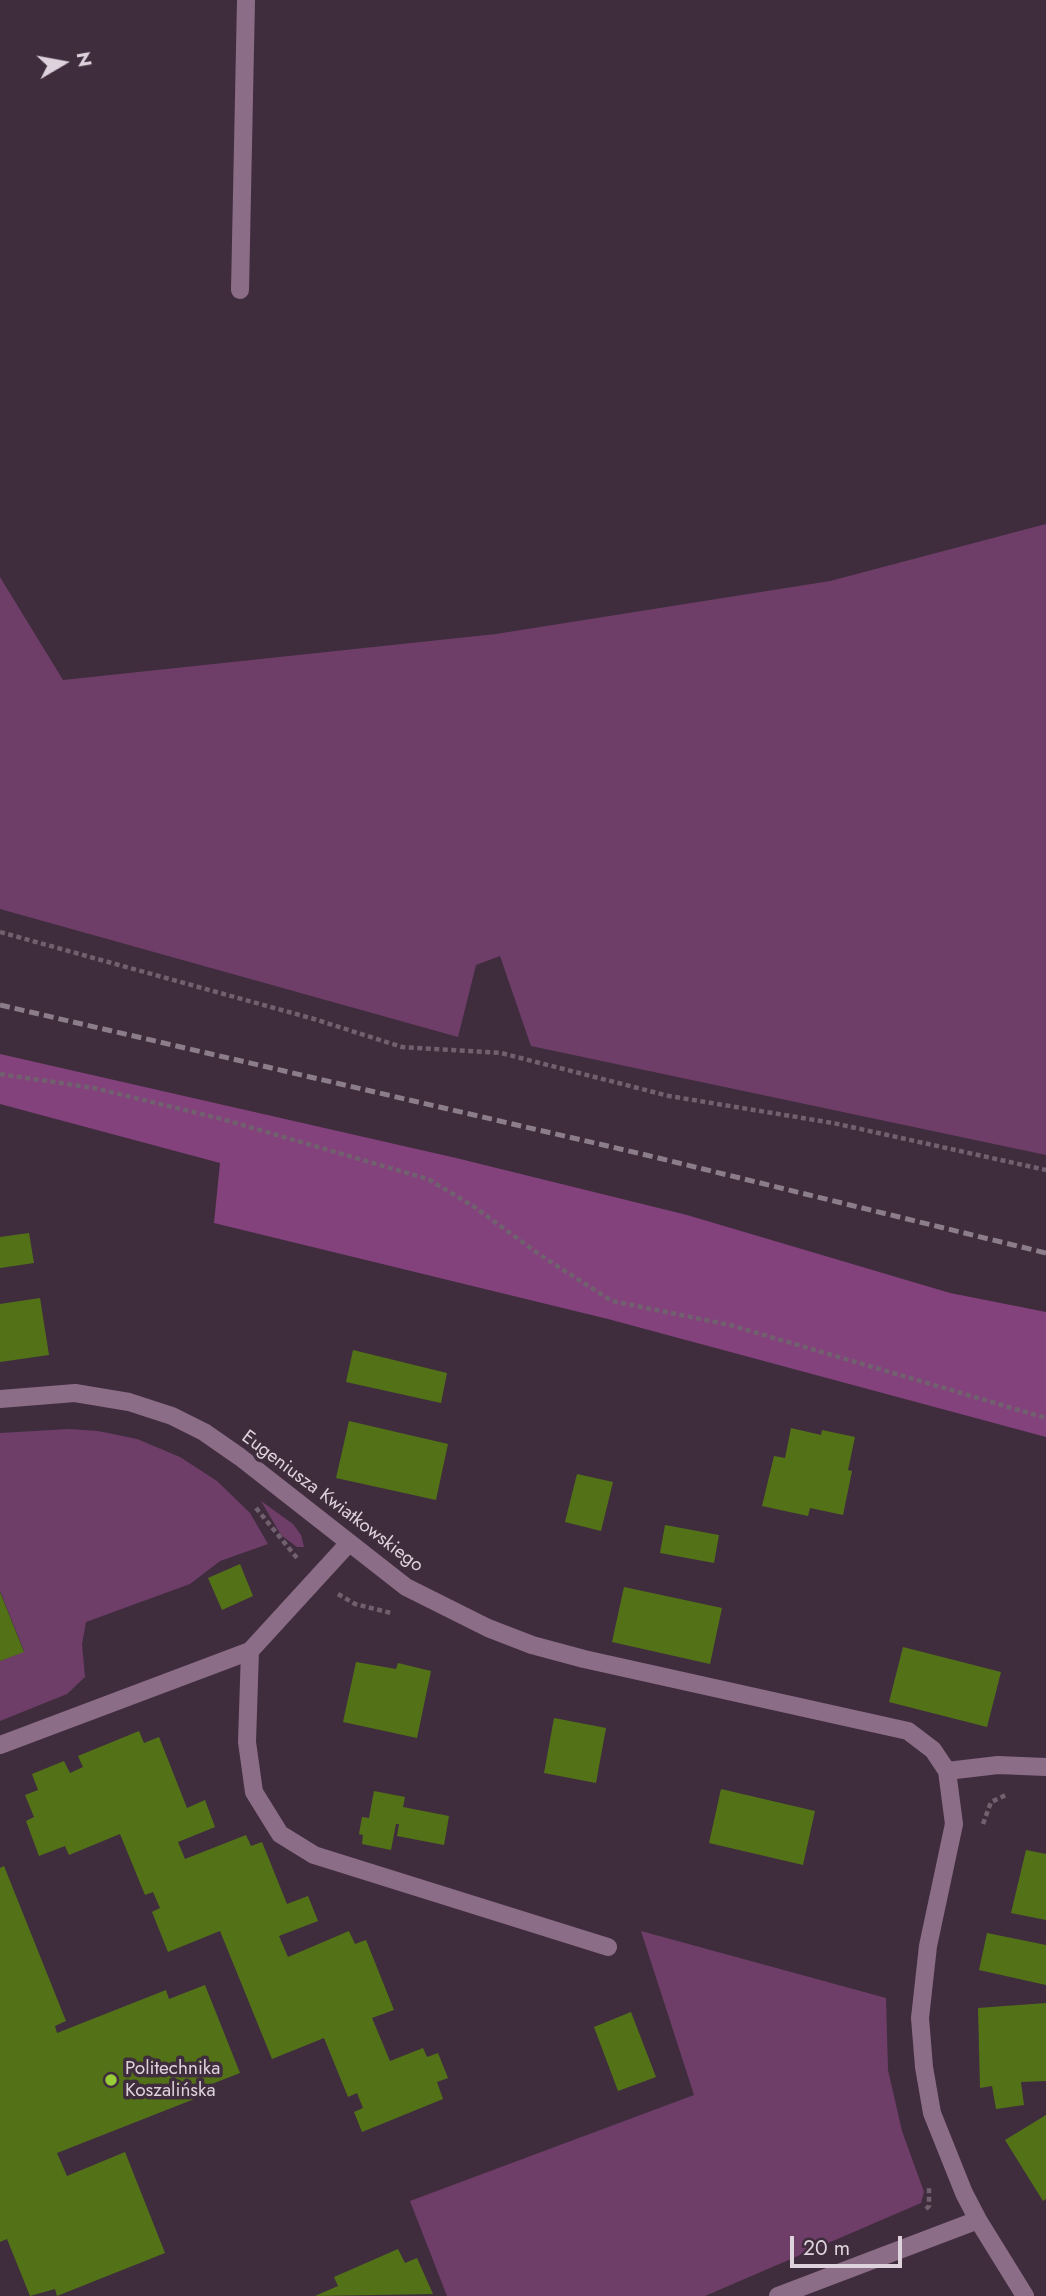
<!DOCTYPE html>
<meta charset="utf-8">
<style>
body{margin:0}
#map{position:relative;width:1046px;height:2296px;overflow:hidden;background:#3f2d3d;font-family:Jost,sans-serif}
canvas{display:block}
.north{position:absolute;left:28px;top:28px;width:70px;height:70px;-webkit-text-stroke:5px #3f2d3d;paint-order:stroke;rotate:80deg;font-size:19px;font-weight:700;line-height:28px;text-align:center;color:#ded2dc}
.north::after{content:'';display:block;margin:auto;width:24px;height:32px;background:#ded2dc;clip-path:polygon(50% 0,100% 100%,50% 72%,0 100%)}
.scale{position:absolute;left:790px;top:2236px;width:112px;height:32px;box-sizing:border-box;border:4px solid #ded2dc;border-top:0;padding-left:9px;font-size:21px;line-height:24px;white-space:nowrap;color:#ded2dc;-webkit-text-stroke:5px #3f2d3d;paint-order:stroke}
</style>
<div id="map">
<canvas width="1046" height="2296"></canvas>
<div class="north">N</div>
<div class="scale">20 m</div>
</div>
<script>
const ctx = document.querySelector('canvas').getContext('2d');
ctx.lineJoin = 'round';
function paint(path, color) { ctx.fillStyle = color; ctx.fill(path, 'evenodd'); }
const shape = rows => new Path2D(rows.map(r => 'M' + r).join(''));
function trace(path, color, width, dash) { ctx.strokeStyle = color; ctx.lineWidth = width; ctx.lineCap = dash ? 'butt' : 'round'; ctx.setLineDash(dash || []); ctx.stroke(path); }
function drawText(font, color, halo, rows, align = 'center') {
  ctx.font = font + ' Jost,sans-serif'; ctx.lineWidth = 7; ctx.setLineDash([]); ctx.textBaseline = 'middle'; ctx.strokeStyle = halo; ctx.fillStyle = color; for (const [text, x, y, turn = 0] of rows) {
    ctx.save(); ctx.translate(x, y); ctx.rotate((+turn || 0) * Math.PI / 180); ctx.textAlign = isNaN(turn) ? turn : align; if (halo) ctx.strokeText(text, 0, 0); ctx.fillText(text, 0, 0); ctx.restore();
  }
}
paint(shape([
 [1046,524,1046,1155,531,1046,500,956,476,965,458,1037,0,909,0,577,63,680,496,634,830,581],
 [69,1429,98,1431,137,1439,180,1457,217,1481,250,1513,268,1544,220,1561,190,1584,86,1622,82,1644,85,1677,67,1694,0,1721,0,1661,24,1651,0,1591,0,1433],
 [261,1501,293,1524,301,1535,304,1547,297,1547,281,1535],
 [641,1931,886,1998,888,2070,902,2131,924,2192,921,2203,705,2296,447,2296,410,2201,694,2095]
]), '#6e3e69');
paint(shape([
 [0,1054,456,1158,687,1215,950,1293,1046,1312,1046,1437,608,1319,214,1223,220,1163,0,1104]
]), '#84427d');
paint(shape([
 [29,1233,34,1263,0,1268,0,1237],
 [40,1298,49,1355,0,1362,0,1304],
 [353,1350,447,1373,441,1403,346,1382],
 [349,1421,448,1444,436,1500,336,1478],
 [791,1428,821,1435,822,1430,855,1437,848,1470,852,1471,843,1515,810,1508,808,1516,762,1506,774,1456,785,1458],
 [577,1474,613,1482,601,1531,565,1522],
 [665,1525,719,1535,714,1563,660,1553],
 [240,1564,253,1596,222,1610,208,1578],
 [624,1587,722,1608,710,1664,612,1642],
 [0,1592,24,1652,0,1661],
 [903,1647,1001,1672,987,1727,889,1702],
 [356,1662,396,1669,398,1663,431,1671,417,1738,343,1722],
 [554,1718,606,1728,596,1783,544,1773],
 [139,1731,144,1743,159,1737,187,1808,205,1800,215,1827,178,1842,185,1859,246,1835,251,1846,262,1842,287,1904,308,1896,318,1921,279,1936,288,1957,349,1931,355,1944,366,1940,394,2010,372,2018,390,2061,423,2048,427,2057,438,2053,448,2078,437,2082,443,2099,362,2132,354,2112,363,2108,357,2093,348,2097,324,2038,272,2059,220,1931,168,1952,152,1912,160,1908,153,1892,145,1895,120,1834,69,1855,65,1846,39,1856,26,1821,34,1817,25,1795,38,1790,32,1774,64,1761,70,1773,83,1767,78,1756],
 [721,1789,815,1811,803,1865,709,1843],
 [374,1791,405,1797,403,1807,449,1816,444,1845,397,1836,399,1824,396,1824,391,1850,362,1844,363,1835,359,1834,362,1817,369,1818],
 [1026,1850,1046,1854,1046,1920,1011,1913],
 [4,1866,66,2021,55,2026,57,2033,166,1990,169,1999,205,1985,240,2073,204,2087,207,2094,57,2153,67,2176,125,2152,165,2253,57,2296,55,2289,30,2296,7,2239,0,2242,0,1868],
 [987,1933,1046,1945,1046,1985,979,1970],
 [1046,2003,1046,2081,1021,2082,1024,2105,996,2109,992,2086,980,2088,978,2008],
 [631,2012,656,2077,618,2091,594,2027],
 [1046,2115,1046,2199,1043,2201,1005,2140],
 [398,2249,405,2263,417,2258,433,2294,315,2296,338,2286,334,2277]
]), '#537218');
trace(shape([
 [0,932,314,1019,402,1047,501,1053,669,1096,833,1123,1046,1170],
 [0,1074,94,1088,222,1119,428,1179,473,1206,543,1257,612,1301,730,1325,1046,1418],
 [256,1508,297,1558],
 [338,1594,355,1604,391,1613],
 [983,1824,991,1802,1006,1795],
 [926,2209,929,2206,929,2187]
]), '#71616f', 4.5, [5, 3.5]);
trace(shape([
 [240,290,246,0],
 [0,1399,75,1393,129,1402,172,1416,204,1432,240,1457,406,1587,488,1628,532,1645,584,1659,908,1731,933,1750,947,1771,954,1824,928,1946,920,2018,924,2067,932,2113,964,2193,978,2220,1025,2296],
 [348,1544,250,1651,247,1742,254,1792,280,1834,314,1855,608,1947],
 [0,1745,250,1651],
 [947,1771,998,1765,1046,1767],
 [778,2296,978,2220]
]), '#8c6d87', 18);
trace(shape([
 [0,1005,642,1154,1046,1253]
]), '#8c7d8a', 5, [10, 5]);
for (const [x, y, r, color] of [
 [111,2080,7,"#97cc38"]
]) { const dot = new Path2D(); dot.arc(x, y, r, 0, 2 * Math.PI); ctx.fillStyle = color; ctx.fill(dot); trace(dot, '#3f2d3d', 2.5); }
drawText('19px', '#ded2dc', '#3f2d3d', [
 ["Eugeniusza Kwiatkowskiego",332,1502,37]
]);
drawText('19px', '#ded2dc', '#3f2d3d', [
 ["Politechnika",125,2069],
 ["Koszalińska",125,2091]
], 'left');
</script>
